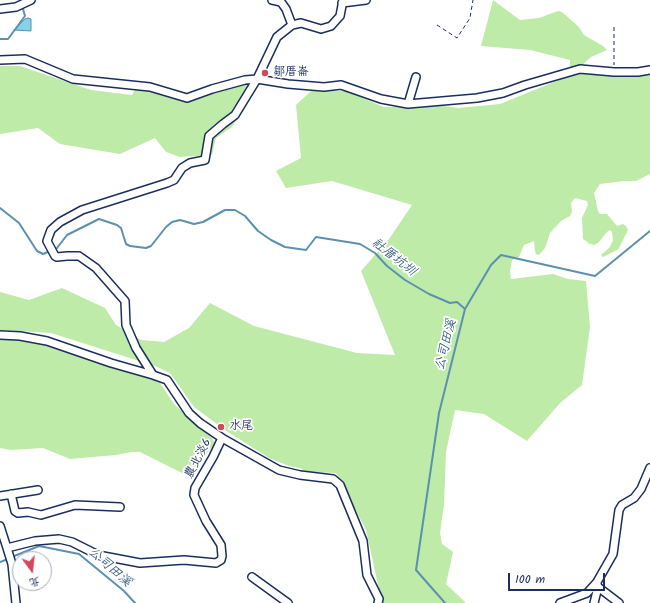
<!DOCTYPE html>
<meta charset="utf-8">
<style>
body{margin:0}
#map{position:relative;width:650px;height:603px;overflow:hidden;background:#fff;font-family:Kalam,"LXGW WenKai TC",sans-serif}
canvas{display:block}
.north{position:absolute;left:12px;top:551px;width:40px;height:40px;box-sizing:border-box;background:#fff;border:1px solid #a4acbf;border-radius:50%;rotate:165deg;font-size:11px;font-weight:700;line-height:16px;text-align:center;color:#1b2f5e}
.north::after{content:'';display:block;margin:auto;width:14px;height:18px;background:#d1495b;clip-path:polygon(50% 0,100% 100%,50% 72%,0 100%)}
.scale{position:absolute;left:508px;top:573px;width:97px;height:18px;box-sizing:border-box;border:2px solid #1b2f5e;border-top:0;padding-left:5px;font-size:12px;line-height:14px;white-space:nowrap;color:#1b2f5e;-webkit-text-stroke:3px #fff;paint-order:stroke}
</style>
<div id="map">
<canvas width="650" height="603"></canvas>
<div class="north">北</div>
<div class="scale">100 m</div>
</div>
<script>
const ctx = document.querySelector('canvas').getContext('2d');
ctx.lineJoin = 'round';
function paint(path, color) { ctx.fillStyle = color; ctx.fill(path, 'evenodd'); }
const shape = rows => new Path2D(rows.map(r => 'M' + r).join(''));
function trace(path, color, width, dash) { ctx.strokeStyle = color; ctx.lineWidth = width; ctx.lineCap = dash ? 'butt' : 'round'; ctx.setLineDash(dash || []); ctx.stroke(path); }
function drawText(font, color, halo, rows, align = 'center') {
  ctx.font = font + ' Kalam,"LXGW WenKai TC",sans-serif'; ctx.lineWidth = 3.5; ctx.setLineDash([]); ctx.textBaseline = 'middle'; ctx.strokeStyle = halo; ctx.fillStyle = color; for (const [text, x, y, turn = 0] of rows) {
    ctx.save(); ctx.translate(x, y); ctx.rotate((+turn || 0) * Math.PI / 180); ctx.textAlign = isNaN(turn) ? turn : align; if (halo) ctx.strokeText(text, 0, 0); ctx.fillText(text, 0, 0); ctx.restore();
  }
}
paint(shape([
 [493,0,520,20,539,18,558,11,562,12,579,27,584,35,603,46,607,50,591,57,581,66,650,72,650,174,636,181,624,181,600,184,594,193,598,211,600,214,607,214,617,226,623,224,626,226,628,230,619,248,617,250,603,257,601,255,609,248,613,241,612,232,610,230,607,232,598,243,594,245,590,244,583,239,582,218,588,205,587,201,575,198,571,203,572,212,570,216,561,221,550,233,545,248,539,255,536,254,535,251,534,241,524,245,519,257,512,260,510,271,511,279,553,274,568,279,586,281,590,327,582,385,560,403,527,441,484,414,455,410,446,452,444,504,440,533,442,544,453,552,446,584,466,603,382,603,366,530,336,473,307,472,300,468,289,466,269,458,225,430,194,407,170,373,155,366,51,333,0,330,0,292,29,300,62,288,105,308,116,325,141,340,164,342,189,328,210,303,254,326,357,353,395,355,361,271,389,239,412,205,332,181,286,188,276,171,301,158,296,105,311,91,346,91,384,107,444,106,459,108,500,104,559,80,570,74,570,60,530,50,481,46],
 [0,66,20,66,91,90,132,95,136,88,152,88,190,99,197,99,244,84,250,85,248,99,232,127,216,138,212,155,180,157,166,152,155,138,120,154,60,144,38,128,0,134],
 [0,340,35,340,153,380,160,383,174,404,212,438,215,444,200,461,192,478,140,452,131,452,116,455,70,459,43,448,11,450,0,448]
]), '#beeba8');
const water = shape([
 [28,18,31,19,31,31,14,30,25,19,28,18]
]);
paint(water, '#86d3e5');
trace(water, '#5b91af', 1);
trace(shape([
 [0,39,8,39,25,16,23,9],
 [0,208,19,223,37,251,43,254,57,248,67,235,99,219,117,225,121,228,126,244,130,246,146,248,151,246,166,227,172,222,180,220,194,224,203,222,225,210,235,210,245,216,258,231,271,240,285,247,306,250,316,237,360,244,375,253,387,266,405,280,429,294,450,303,457,302,465,309],
 [12,557,39,546,79,554,124,591,135,603],
 [0,562,8,559],
 [445,603,416,570,439,413,465,309,491,265,501,255,595,276,650,231]
]), '#5b91af', 2);
const minor = shape([
 [272,0,281,2,286,9,292,25],
 [343,0,340,16,331,26,321,29,301,23,292,25,277,37,257,79,235,115,223,124,209,136,205,160,190,163,182,168,174,180,167,183,82,210,60,222,51,230,47,241,55,256,57,257,67,256,79,256,96,268,125,301,126,325,136,348,153,375,167,380,189,413,200,423,222,438,279,470,300,475,333,479,340,485,363,541,367,575,379,599,378,603],
 [342,3,366,0],
 [0,9,16,7,31,0],
 [0,60,25,59,73,79,150,87,187,98,212,89,245,80,257,79,288,84,324,87,341,85,381,99,408,104,477,98,503,93,525,85,580,69,614,72,638,72,650,70],
 [408,104,416,77],
 [0,335,20,336,47,341,111,363,153,375],
 [11,494,15,511,18,513,28,512,41,515,75,505,120,507],
 [0,496,38,490],
 [0,526,7,548],
 [252,577,288,603],
 [598,587,619,603],
 [16,603,12,564,7,548,35,541,59,539,72,542,98,555,140,563,184,560,216,563,221,560,222,556,221,545,206,521,194,495,195,488,213,457,222,438],
 [560,603,587,593,597,582,613,554,619,510,622,505,634,498,641,489,650,468],
 [594,603,598,587,597,584]
]);
trace(minor, '#1b2f5e', 10);
trace(shape([
 [437,25,457,38,470,18,473,0],
 [614,27,614,65]
]), '#1b2f5e', 1, [4, 3]);
trace(minor, '#fff', 7);
for (const [x, y, r, color] of [
 [265,73,4,"#d1495b"],
 [221,427,4,"#d1495b"]
]) { const dot = new Path2D(); dot.arc(x, y, r, 0, 2 * Math.PI); ctx.fillStyle = color; ctx.fill(dot); trace(dot, '#fff', 1.5); }
drawText('12px', '#1b2f5e', '#fff', [
 ["鄒厝崙",273,73],
 ["水尾",229,427]
], 'left');
drawText('12px', '#1b2f5e', '#fff', [
 ["農北淡6",199,459,-62]
]);
drawText('italic 13px', '#3b6086', '#fff', [
 ["社厝坑圳",393,258,38],
 ["公司田溪",447,345,-76],
 ["公司田溪",109,568,41]
]);
</script>
